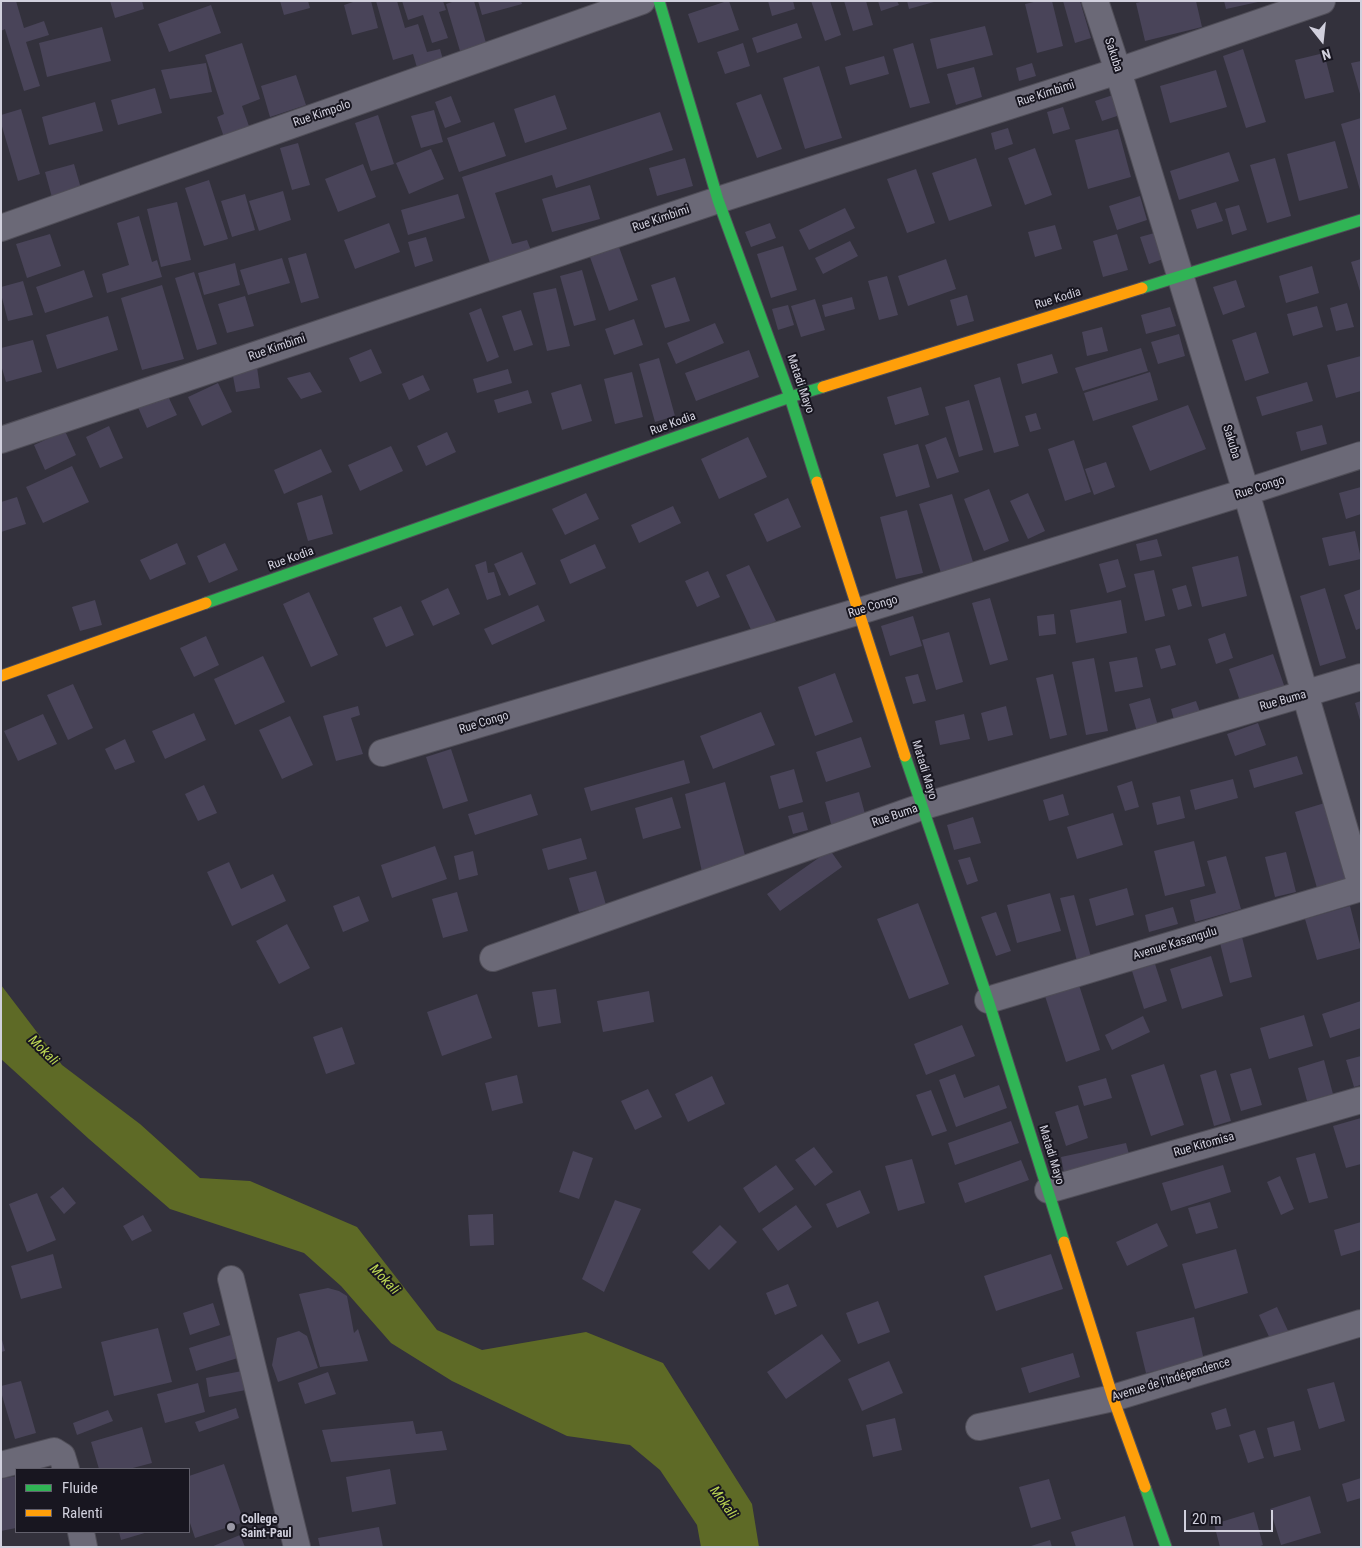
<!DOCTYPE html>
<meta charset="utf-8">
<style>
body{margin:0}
#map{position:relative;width:1362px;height:1548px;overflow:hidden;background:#33313c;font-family:"Roboto Condensed",sans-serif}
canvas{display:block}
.frame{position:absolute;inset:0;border:2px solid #d1d0dd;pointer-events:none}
.legend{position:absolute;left:15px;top:1468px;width:175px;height:65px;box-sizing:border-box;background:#181620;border:1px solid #62606c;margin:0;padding:6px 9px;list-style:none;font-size:15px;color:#d1d0dd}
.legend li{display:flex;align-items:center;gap:10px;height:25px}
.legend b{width:25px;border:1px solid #62606c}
.north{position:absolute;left:1297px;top:15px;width:50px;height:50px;-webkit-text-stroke:4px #181620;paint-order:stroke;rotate:164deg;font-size:14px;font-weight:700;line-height:20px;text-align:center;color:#d1d0dd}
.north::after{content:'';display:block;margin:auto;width:18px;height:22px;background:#d1d0dd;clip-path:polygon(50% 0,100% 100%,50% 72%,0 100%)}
.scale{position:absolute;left:1184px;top:1510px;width:89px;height:22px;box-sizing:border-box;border:2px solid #d1d0dd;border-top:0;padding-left:6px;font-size:15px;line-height:18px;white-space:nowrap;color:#d1d0dd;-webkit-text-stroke:4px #181620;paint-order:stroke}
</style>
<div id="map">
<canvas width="1362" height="1548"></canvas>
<div class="frame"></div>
<ul class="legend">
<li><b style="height:6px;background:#30b455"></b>Fluide</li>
<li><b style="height:6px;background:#ff9f0a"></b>Ralenti</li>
</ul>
<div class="north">N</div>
<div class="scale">20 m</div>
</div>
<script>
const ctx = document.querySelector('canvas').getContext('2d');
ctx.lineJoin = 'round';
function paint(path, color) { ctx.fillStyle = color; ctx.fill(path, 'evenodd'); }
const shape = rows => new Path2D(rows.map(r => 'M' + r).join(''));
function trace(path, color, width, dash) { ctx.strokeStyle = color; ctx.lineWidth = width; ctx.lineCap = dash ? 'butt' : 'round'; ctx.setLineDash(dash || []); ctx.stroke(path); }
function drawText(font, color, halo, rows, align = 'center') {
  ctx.font = font + ' "Roboto Condensed",sans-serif'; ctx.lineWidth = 4; ctx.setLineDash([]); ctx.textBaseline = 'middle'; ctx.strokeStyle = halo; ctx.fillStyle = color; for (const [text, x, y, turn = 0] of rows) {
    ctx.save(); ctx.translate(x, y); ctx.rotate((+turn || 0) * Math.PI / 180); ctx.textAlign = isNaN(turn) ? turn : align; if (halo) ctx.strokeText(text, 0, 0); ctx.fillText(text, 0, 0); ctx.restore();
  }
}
paint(shape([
 [1,985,62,1065,140,1124,200,1178,250,1181,357,1227,437,1330,482,1350,586,1332,663,1363,752,1504,759,1547,701,1547,697,1525,660,1470,630,1445,567,1436,452,1381,391,1343,341,1286,304,1253,170,1209,89,1139,1,1059]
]), '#5e6a26');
paint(shape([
 [1,1,16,1,24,28,44,21,49,35,26,42,40,86,24,91,5,29,1,31],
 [110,1,142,1,144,9,115,18],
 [280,1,308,1,310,8,284,15],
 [356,1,371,1,378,28,352,35,344,5],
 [376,1,397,1,405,28,418,24,427,52,440,49,444,63,418,71,413,54,393,60],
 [402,1,443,1,446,10,439,12,448,38,432,43,423,15,408,20],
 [455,1,474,1,486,43,460,51,446,4],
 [478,1,521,1,522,4,482,15],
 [727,1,729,1,739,30,698,43,688,14],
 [768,1,793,1,795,9,772,16],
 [811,1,830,1,841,35,825,41],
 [844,1,866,1,873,25,853,31],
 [878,1,897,1,899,5,881,11],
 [907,1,934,1,934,2,909,9],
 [1038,1,1052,1,1063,46,1037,53,1025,4],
 [1063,1,1080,1,1091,38,1075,43],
 [1145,1,1196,1,1202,27,1145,41,1136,3],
 [1224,1,1258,1,1258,2,1226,9],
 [211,5,221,33,169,52,158,24],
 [797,23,802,38,757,53,752,38],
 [985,26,993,55,937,69,930,39],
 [102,27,111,61,47,77,39,43],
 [242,43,260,99,242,106,251,132,225,140,217,117,224,114,205,55],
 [743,43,750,66,725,74,717,52],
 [913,43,930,103,910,108,893,49],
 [1243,49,1266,122,1246,128,1223,56],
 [1324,53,1334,92,1305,99,1295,60],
 [884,56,889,74,850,85,845,67],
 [1361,61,1361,94,1360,94,1351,63],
 [206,63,212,92,170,99,161,70],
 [1032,63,1036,76,1019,81,1016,68],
 [819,66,842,138,805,149,783,78],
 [974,67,982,97,956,105,947,74],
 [1216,70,1227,107,1170,123,1160,86],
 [296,75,306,105,270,117,261,86],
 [155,88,162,113,118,125,111,100],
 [761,94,782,149,757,158,736,103],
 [555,95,567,129,525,143,514,109],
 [1113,95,1120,115,1102,121,1095,101],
 [451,96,461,122,445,128,435,102],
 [95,102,103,131,49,145,42,117],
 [1063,107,1070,129,1053,134,1047,112],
 [21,109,40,174,18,181,1,123,1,115],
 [434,110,443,142,421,148,411,116],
 [660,112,673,150,556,188,552,175,495,193,512,244,527,240,532,253,491,266,462,177],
 [378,115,394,164,371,171,355,123],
 [1361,118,1361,190,1360,190,1341,124],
 [494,122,506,156,459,172,447,138],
 [1008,128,1013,144,995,150,991,133],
 [1118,129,1131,177,1088,189,1075,140],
 [1335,141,1348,188,1299,201,1287,154],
 [298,143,310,185,292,190,280,148],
 [1035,148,1052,195,1025,205,1008,158],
 [431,149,444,179,409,194,396,163],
 [1229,152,1239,181,1179,200,1170,171],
 [685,158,693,186,657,196,649,168],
 [976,158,992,206,949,221,932,173],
 [1275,158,1291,216,1267,223,1250,165],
 [74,164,82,192,53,201,45,172],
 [363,164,376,197,338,212,325,179],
 [916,169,935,223,907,233,887,179],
 [209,180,228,239,204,246,185,188],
 [590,185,600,219,552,232,542,199],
 [283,191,291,220,259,231,249,201],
 [245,194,255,230,232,237,221,201],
 [458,194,465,218,408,235,401,210],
 [1140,196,1147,220,1117,230,1109,206],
 [177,202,191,260,161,267,147,209],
 [1216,202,1223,221,1197,229,1191,210],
 [1239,205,1247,230,1232,235,1225,209],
 [845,208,855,228,809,250,799,230],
 [139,216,152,262,157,260,162,277,107,293,102,274,129,265,117,223],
 [389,223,400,252,355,269,344,240],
 [770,223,776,238,751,247,745,232],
 [1055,225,1062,249,1035,257,1028,232],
 [1158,232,1166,258,1149,264,1140,237],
 [50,234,61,266,27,278,16,244],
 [1117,234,1128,270,1103,277,1093,241],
 [426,237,433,261,415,267,408,242],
 [850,241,858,256,823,274,815,258],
 [783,246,797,290,771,298,757,254],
 [619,247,638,300,609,311,590,257],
 [306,253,319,298,301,303,288,258],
 [282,258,290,283,248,295,240,270],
 [946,259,956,289,908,306,898,276],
 [1361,259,1361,291,1360,291,1351,262],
 [235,263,240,285,204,295,198,273],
 [1312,266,1319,293,1286,303,1279,276],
 [84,270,93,297,45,313,36,287],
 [582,270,596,320,574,326,560,276],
 [194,272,217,344,197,350,175,278],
 [887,276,898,315,879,320,868,281],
 [675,277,690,321,665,328,651,285],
 [1236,280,1245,307,1223,315,1213,287],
 [23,281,33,315,8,321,1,294,1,287],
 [162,285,184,359,142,370,121,298],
 [556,288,570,346,547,351,533,293],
 [967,295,974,321,957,326,950,300],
 [245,296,254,326,227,333,218,304],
 [852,297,855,309,825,317,822,305],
 [815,299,825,330,801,337,791,306],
 [1347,303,1354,327,1336,331,1330,308],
 [788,305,794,325,778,330,772,309],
 [1317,306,1323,327,1293,336,1287,314],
 [1170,307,1176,326,1146,334,1141,315],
 [481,308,499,357,487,362,469,313],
 [521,310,533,345,514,351,502,316],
 [108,316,118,350,57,369,46,335],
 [634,319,643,345,614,355,605,329],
 [715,323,724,343,676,364,667,343],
 [1102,327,1108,351,1087,356,1082,332],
 [1256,332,1269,373,1245,381,1232,340],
 [1179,334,1185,356,1158,364,1151,342],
 [33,340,42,372,6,382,1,365,1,348],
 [1141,348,1148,371,1083,391,1075,368],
 [371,349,382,373,360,382,349,358],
 [749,350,759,377,696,401,685,373],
 [1052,354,1058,373,1022,384,1017,364],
 [1361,356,1361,391,1336,398,1327,365],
 [659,358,675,416,655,422,639,364],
 [257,367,260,388,236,392,232,371],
 [508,369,512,383,477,393,473,379],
 [310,372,322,392,301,399,287,378],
 [632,372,643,417,615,424,604,379],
 [1150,372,1158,400,1093,421,1084,393],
 [423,375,430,390,409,400,402,384],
 [1000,377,1019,446,994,453,974,385],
 [1307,382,1313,401,1262,416,1256,397],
 [218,383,232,412,202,426,188,397],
 [581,384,592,421,562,430,551,393],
 [921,387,929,415,895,425,887,397],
 [528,390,532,403,498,413,494,400],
 [166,392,177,415,147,428,137,405],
 [969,400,983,450,959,457,945,407],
 [1188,405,1206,449,1150,471,1132,426],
 [1036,413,1041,429,1030,432,1025,416],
 [1322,425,1327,444,1301,451,1296,432],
 [109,426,123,458,100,468,86,437],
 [65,431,76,455,45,470,34,445],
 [447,432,456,452,426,466,417,446],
 [748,437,767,477,719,499,701,459],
 [946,437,959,472,937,479,925,445],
 [1074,440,1091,492,1065,501,1048,449],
 [918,444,930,487,896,497,883,454],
 [391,446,403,471,360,491,348,465],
 [321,449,332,472,284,494,274,470],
 [1106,462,1115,487,1094,495,1085,469],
 [72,466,89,502,43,523,26,487],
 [1361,487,1361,514,1346,519,1339,493],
 [989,489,1009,541,984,551,964,499],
 [586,493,599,519,565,535,552,509],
 [1028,493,1045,531,1028,539,1010,501],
 [952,494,973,562,941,573,919,504],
 [322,495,333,534,308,541,297,503],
 [17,497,26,524,1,532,1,502],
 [788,498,801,527,767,542,754,514],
 [673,506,681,523,639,543,631,525],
 [907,510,923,573,896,579,880,517],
 [1355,531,1361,559,1329,566,1322,538],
 [1157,539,1162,556,1140,561,1136,544],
 [177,543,186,564,150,580,140,560],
 [225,543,238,570,209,583,197,556],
 [595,544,606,568,570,584,560,560],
 [522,552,536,584,509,596,494,564],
 [1238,556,1247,596,1202,607,1192,567],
 [1118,559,1126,587,1107,593,1099,564],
 [486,561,488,573,494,572,501,595,487,600,475,565],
 [749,565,776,621,752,632,726,575],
 [1154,570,1165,616,1145,621,1134,574],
 [708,571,720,597,697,607,685,581],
 [1186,585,1192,606,1178,610,1172,589],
 [448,588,460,614,433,626,421,601],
 [1325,588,1346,658,1320,666,1300,596],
 [1361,589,1361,628,1356,630,1344,595],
 [309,592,338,655,311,667,283,604],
 [990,598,1008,660,990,665,972,603],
 [95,600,102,625,80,631,72,607],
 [1121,600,1127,633,1076,643,1070,610],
 [538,605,545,621,492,645,484,629],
 [401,606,414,635,386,647,373,618],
 [1054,614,1056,634,1039,636,1037,616],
 [913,616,922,646,890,656,881,626],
 [949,632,963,682,936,690,922,640],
 [1225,633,1233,658,1216,664,1208,639],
 [206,636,219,665,194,677,180,648],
 [1170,645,1176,665,1161,669,1155,649],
 [1273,654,1285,688,1241,704,1229,669],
 [263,656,285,702,235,725,214,679],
 [1137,657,1143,687,1115,692,1109,662],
 [1094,658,1108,731,1086,735,1072,662],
 [835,673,853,722,815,736,798,687],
 [918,674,926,701,913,704,905,677],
 [1053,674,1067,735,1050,739,1036,678],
 [73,684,93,728,68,740,47,695],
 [1150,698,1158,726,1137,732,1129,704],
 [1196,701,1200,712,1174,720,1171,709],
 [1361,701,1361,720,1360,720,1355,703],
 [358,706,360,715,351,718,363,754,336,761,323,716],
 [1006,706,1013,735,988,741,981,713],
 [761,712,775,745,713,769,700,736],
 [194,713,206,740,165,759,152,731],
 [43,714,57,744,18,761,4,731],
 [964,714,970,739,940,745,935,721],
 [290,716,313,765,282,779,259,730],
 [1258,723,1266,745,1235,756,1227,734],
 [861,737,871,767,826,782,816,752],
 [125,739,135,762,115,770,105,749],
 [451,749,468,801,443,809,426,757],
 [1297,756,1303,774,1254,788,1249,770],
 [684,760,690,783,591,811,584,788],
 [794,769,803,802,779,809,770,776],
 [1233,779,1238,798,1195,810,1190,790],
 [1132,781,1139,807,1125,811,1117,786],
 [725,782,748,866,702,872,685,794],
 [204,785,217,813,198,821,185,794],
 [859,792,867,821,833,831,825,802],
 [531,794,538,815,475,835,468,814],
 [1063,794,1069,815,1049,821,1043,800],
 [1180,796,1185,818,1157,825,1152,803],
 [672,797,681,828,643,839,635,808],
 [1328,802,1350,878,1317,888,1295,812],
 [803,812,808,830,793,834,788,816],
 [1113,813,1123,845,1077,859,1067,827],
 [973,817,981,843,954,850,947,825],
 [581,838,587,859,548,870,542,849],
 [1194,841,1205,886,1165,896,1154,851],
 [435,846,447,879,392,898,381,865],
 [830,850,842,867,780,911,767,894],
 [473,851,478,875,459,880,454,856],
 [1286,852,1296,892,1275,897,1265,857],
 [1226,856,1241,909,1195,922,1190,900,1216,893,1207,861],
 [970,857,978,881,967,885,958,860],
 [229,862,241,889,273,874,286,901,232,926,207,872],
 [596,871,606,905,579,912,569,878],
 [1127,888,1134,915,1096,926,1089,899],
 [457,892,468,931,443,938,432,899],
 [1050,893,1061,931,1017,943,1007,905],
 [1074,895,1091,957,1077,961,1060,898],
 [359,896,369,921,343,932,333,906],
 [918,903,949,984,909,999,877,919],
 [1350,906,1361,948,1317,960,1305,919],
 [1173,907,1178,924,1149,932,1145,915],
 [996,912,1011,951,996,956,981,917],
 [287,924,310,968,279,984,256,941],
 [1242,937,1252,977,1230,983,1220,943],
 [1211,956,1223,996,1182,1009,1170,969],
 [1155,964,1167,1001,1144,1009,1132,971],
 [1079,985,1100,1050,1066,1062,1045,996],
 [556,989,561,1023,538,1027,532,992],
 [649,991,654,1022,603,1032,597,1001],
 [477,994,492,1038,442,1056,427,1012],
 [1361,1001,1361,1028,1330,1038,1322,1014],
 [1304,1015,1313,1046,1269,1059,1260,1028],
 [1143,1016,1150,1032,1112,1050,1105,1035],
 [962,1025,975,1056,926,1075,914,1044],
 [342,1027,355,1064,326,1074,313,1037],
 [1361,1056,1361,1085,1354,1087,1346,1060],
 [1324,1060,1333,1094,1307,1101,1298,1068],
 [1164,1064,1184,1125,1151,1136,1131,1075],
 [1251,1068,1262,1105,1241,1111,1230,1074],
 [1216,1070,1231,1121,1214,1126,1200,1075],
 [955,1074,964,1098,999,1085,1007,1108,956,1127,939,1080],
 [517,1075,523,1103,492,1111,485,1083],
 [712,1076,725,1104,688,1122,675,1094],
 [1106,1078,1112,1098,1084,1106,1078,1086],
 [648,1089,662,1117,635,1130,621,1101],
 [931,1090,947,1131,932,1136,916,1095],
 [1078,1105,1088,1138,1066,1146,1055,1112],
 [1361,1118,1361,1164,1346,1168,1333,1126],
 [1011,1121,1019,1143,955,1165,948,1143],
 [1126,1143,1130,1158,1064,1173,1061,1157],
 [814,1147,833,1172,815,1186,795,1160],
 [573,1151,593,1158,579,1199,559,1192],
 [1315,1153,1328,1198,1309,1203,1296,1158],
 [912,1159,925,1203,898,1211,885,1166],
 [1021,1160,1029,1180,965,1203,958,1183],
 [776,1165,794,1189,759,1213,743,1188],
 [1223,1165,1231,1192,1171,1211,1162,1183],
 [1280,1176,1294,1209,1281,1215,1267,1182],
 [63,1187,76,1203,64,1214,50,1197],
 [860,1190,870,1213,837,1228,826,1204],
 [37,1193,56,1240,27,1252,9,1204],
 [615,1200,641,1209,604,1292,582,1279],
 [1210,1202,1218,1228,1196,1234,1188,1208],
 [796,1205,812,1227,778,1251,762,1229],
 [493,1214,494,1245,470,1246,468,1215],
 [143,1215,152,1231,132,1241,123,1226],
 [1361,1222,1361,1250,1341,1256,1334,1230],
 [1157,1223,1168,1246,1127,1266,1116,1242],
 [720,1225,737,1242,709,1270,692,1252],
 [1236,1249,1248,1293,1195,1309,1182,1264],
 [53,1254,62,1288,21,1299,11,1266],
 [1051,1254,1063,1289,996,1311,984,1276],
 [788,1284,797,1306,775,1315,766,1293],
 [328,1288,339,1291,347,1296,354,1333,358,1329,368,1361,320,1367,299,1294],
 [878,1301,890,1332,858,1344,846,1313],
 [213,1303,220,1325,190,1335,183,1313],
 [1277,1307,1289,1333,1271,1341,1259,1315],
 [1194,1317,1204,1360,1146,1373,1136,1332],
 [158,1328,172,1382,114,1396,101,1342],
 [299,1331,307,1336,318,1368,278,1382,272,1365,277,1338],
 [234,1334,241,1357,196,1371,189,1348],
 [822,1334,841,1361,786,1399,767,1372],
 [1,1336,5,1351,1,1352],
 [1073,1353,1080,1377,1029,1393,1021,1368],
 [889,1361,903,1393,862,1411,848,1379],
 [242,1371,246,1390,209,1397,206,1378],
 [328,1372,336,1394,305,1404,298,1383],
 [21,1381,36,1433,15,1439,1,1392,1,1386],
 [1334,1382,1345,1421,1319,1429,1307,1389],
 [198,1383,205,1412,165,1423,157,1394],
 [236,1408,239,1418,199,1432,195,1422],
 [1226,1408,1231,1426,1216,1430,1211,1413],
 [108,1410,113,1421,77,1435,73,1423],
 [895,1418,902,1450,873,1457,866,1425],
 [413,1421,416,1434,442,1431,447,1450,331,1462,322,1430],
 [1294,1421,1301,1450,1274,1457,1267,1428],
 [142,1427,152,1463,129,1469,99,1469,91,1442],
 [1255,1430,1264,1458,1248,1463,1239,1435],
 [224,1464,244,1522,195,1538,189,1520,189,1476],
 [390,1469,396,1504,352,1512,346,1477],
 [16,1476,16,1528,1,1531,1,1479],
 [1361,1478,1361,1498,1347,1502,1342,1484],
 [1049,1479,1061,1519,1031,1528,1019,1487],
 [1310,1496,1321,1533,1281,1545,1270,1509],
 [1254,1512,1263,1545,1258,1547,1220,1547,1214,1524],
 [1125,1516,1134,1547,1076,1547,1071,1532],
 [379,1527,383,1547,320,1547,318,1538],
 [119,1532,148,1532,121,1540],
 [240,1535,245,1547,211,1547],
 [1050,1540,1052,1547,1031,1547,1031,1546]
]), '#494459');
const street = shape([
 [1095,1,1118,71,1246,492,1361,885],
 [1,228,642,1],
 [1,440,718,200,1118,71,1322,1],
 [382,753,860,611,1246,492,1361,455],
 [493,958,921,807,1361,677],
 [988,1000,1361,888],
 [1048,1190,1361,1100],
 [231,1279,297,1547],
 [979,1427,1113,1398,1361,1323],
 [1,1465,54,1451,62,1456,66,1469],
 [81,1532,84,1547]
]);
const fast = shape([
 [659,1,718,200,790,397,817,482],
 [1142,288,1361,220],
 [206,603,790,397,823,387],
 [905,756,988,1000,1064,1242],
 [1145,1487,1166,1547]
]);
const slow = shape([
 [823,387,1142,288],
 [817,482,905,756],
 [1,676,206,603],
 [1064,1242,1113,1398,1145,1487]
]);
trace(street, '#504e58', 28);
trace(fast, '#504e58', 13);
trace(slow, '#504e58', 13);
trace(street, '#6b6977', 26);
trace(fast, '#30b455', 11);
trace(slow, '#ff9f0a', 11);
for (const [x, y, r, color] of [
 [231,1527,5,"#9a98a5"]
]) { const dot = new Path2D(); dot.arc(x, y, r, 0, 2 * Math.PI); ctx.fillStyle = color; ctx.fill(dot); trace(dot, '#181620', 2); }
drawText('12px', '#d1d0dd', '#181620', [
 ["Sakuba",1113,55,72],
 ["Rue Kimbimi",1046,94,-18],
 ["Rue Kimpolo",322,114,-19],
 ["Rue Kimbimi",661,219,-19],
 ["Rue Kodia",1058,299,-17],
 ["Rue Kimbimi",277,348,-19],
 ["Matadi Mayo",800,384,71],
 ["Rue Kodia",673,424,-20],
 ["Sakuba",1231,442,73],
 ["Rue Congo",1260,488,-18],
 ["Rue Kodia",291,559,-20],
 ["Rue Congo",873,607,-17],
 ["Rue Buma",1283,701,-16],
 ["Rue Congo",484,723,-17],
 ["Matadi Mayo",924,770,73],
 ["Rue Buma",895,816,-19],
 ["Avenue Kasangulu",1175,944,-17],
 ["Rue Kitomisa",1204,1145,-16],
 ["Matadi Mayo",1051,1155,73],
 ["Avenue de l'Indépendence",1171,1380,-17]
]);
drawText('bold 12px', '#d1d0dd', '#181620', [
 ["College",241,1520],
 ["Saint-Paul",241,1534]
], 'left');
drawText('italic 14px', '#bbd552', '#181620', [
 ["Mokali",43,1051,44],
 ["Mokali",384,1280,46],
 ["Mokali",723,1503,54]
]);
</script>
